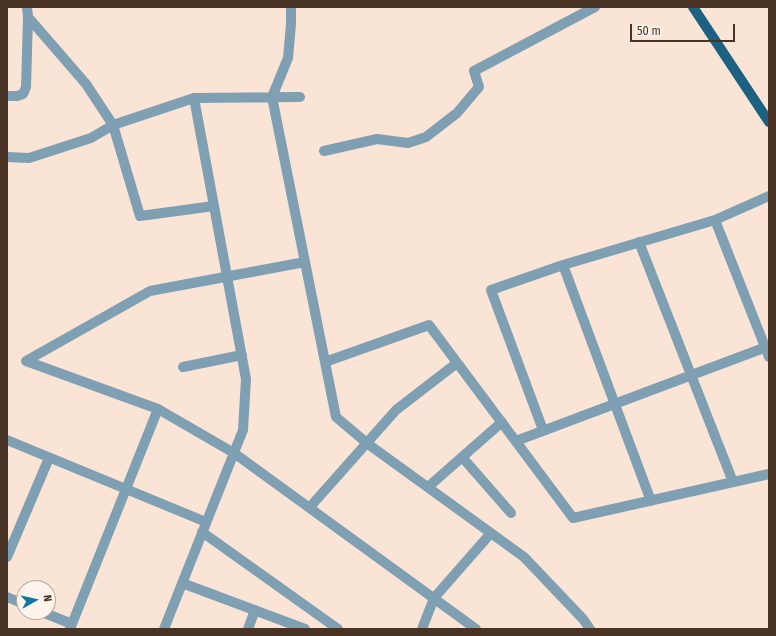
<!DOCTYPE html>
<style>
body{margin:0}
#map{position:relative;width:776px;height:636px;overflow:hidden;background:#fae4d6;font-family:"Fira Sans Condensed",sans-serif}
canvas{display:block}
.frame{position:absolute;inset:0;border:8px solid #483325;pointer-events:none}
.north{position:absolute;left:16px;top:580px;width:40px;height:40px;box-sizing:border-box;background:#fff4ec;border:1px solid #b6a79c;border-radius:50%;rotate:82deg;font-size:11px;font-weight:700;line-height:16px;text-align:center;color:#483325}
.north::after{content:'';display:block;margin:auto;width:14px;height:18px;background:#1077a2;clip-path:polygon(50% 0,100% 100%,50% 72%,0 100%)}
.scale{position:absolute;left:630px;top:24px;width:105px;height:18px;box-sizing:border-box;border:2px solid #483325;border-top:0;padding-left:5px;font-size:12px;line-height:14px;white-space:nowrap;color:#483325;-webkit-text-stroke:3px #fff4ec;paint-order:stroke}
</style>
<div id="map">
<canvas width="776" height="636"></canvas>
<div class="frame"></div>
<div class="north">N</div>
<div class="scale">50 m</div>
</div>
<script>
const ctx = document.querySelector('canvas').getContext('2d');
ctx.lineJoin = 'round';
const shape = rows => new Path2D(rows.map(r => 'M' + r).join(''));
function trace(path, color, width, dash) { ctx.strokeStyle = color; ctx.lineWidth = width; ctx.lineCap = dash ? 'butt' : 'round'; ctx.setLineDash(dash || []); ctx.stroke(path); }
trace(shape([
 [291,7,291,24,288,58,272,97,336,417,368,444,524,557,583,619,590,629],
 [28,17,86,84,113,125,140,216,214,206],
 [7,96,17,96,23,94,26,87,28,17,27,7],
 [324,151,377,139,408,143,426,137,457,113,479,87,474,71,595,7],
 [7,157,29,158,91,138,113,125,194,98,300,97],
 [715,220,769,357],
 [639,242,733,482],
 [563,265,651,501],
 [26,361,158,409,234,453,476,629],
 [26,361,150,291,305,262],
 [325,362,429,325,573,518,769,474],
 [183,367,242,355],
 [543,430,491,290,563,265,715,220,769,196],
 [7,440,206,522],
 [516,441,769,346],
 [462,457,511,513],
 [428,487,502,422],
 [310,507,396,410,457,363],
 [202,532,338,629],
 [7,557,49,458],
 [182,583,305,629],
 [7,597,24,604],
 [42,612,72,624],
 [70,629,158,409],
 [164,629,243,430,246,379,194,98],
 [248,629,255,610],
 [422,629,434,598,491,533]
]), '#7f9fb2', 10);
trace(shape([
 [693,7,769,122]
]), '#1c6182', 10);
</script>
